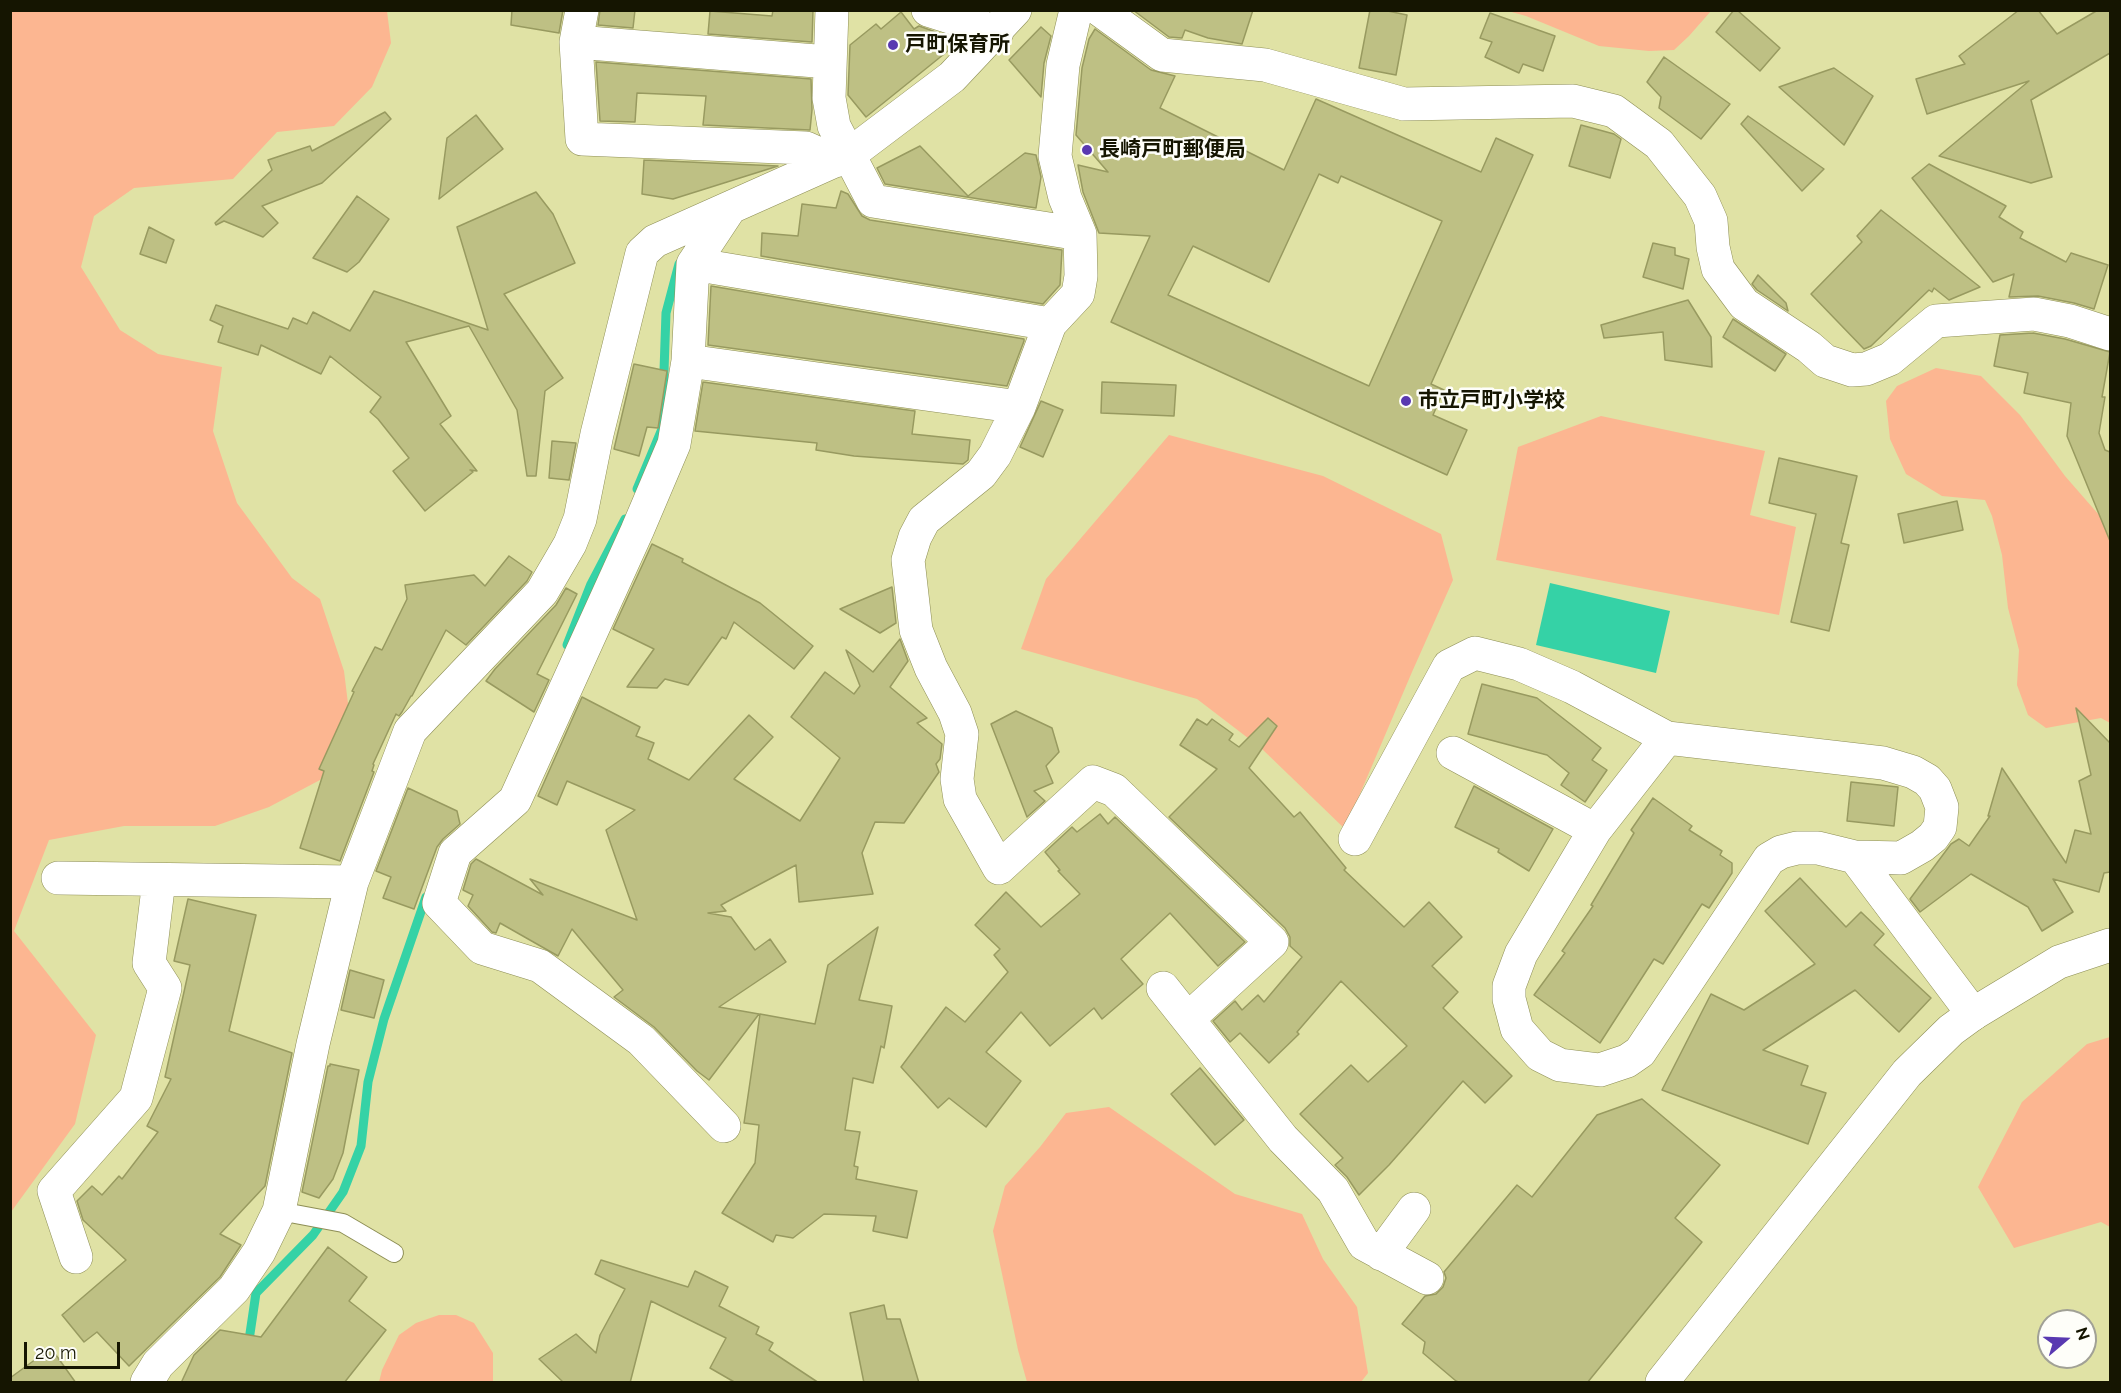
<!DOCTYPE html>
<meta charset="utf-8">
<style>
body{margin:0}
#map{position:relative;width:2121px;height:1393px;overflow:hidden;background:#e0e2a5;font-family:Raleway,sans-serif}
canvas{display:block}
.frame{position:absolute;inset:0;border:12px solid #151501;pointer-events:none}
.north{position:absolute;left:2037px;top:1309px;width:60px;height:60px;box-sizing:border-box;background:#fefef9;border:2px solid #a1a196;border-radius:50%;rotate:71deg;font-size:16px;font-weight:700;line-height:24px;text-align:center;color:#151501}
.north::after{content:'';display:block;margin:auto;width:21px;height:27px;background:#5939b1;clip-path:polygon(50% 0,100% 100%,50% 72%,0 100%)}
.scale{position:absolute;left:24px;top:1342px;width:96px;height:27px;box-sizing:border-box;border:3px solid #151501;border-top:0;padding-left:8px;font-size:18px;line-height:21px;white-space:nowrap;color:#151501;-webkit-text-stroke:4px #fefef9;paint-order:stroke}
</style>
<div id="map">
<canvas width="2121" height="1393"></canvas>
<div class="frame"></div>
<div class="north">N</div>
<div class="scale">20 m</div>
</div>
<script>
const ctx = document.querySelector('canvas').getContext('2d');
ctx.lineJoin = 'round';
function paint(path, color) { ctx.fillStyle = color; ctx.fill(path, 'evenodd'); }
const shape = rows => new Path2D(rows.map(r => 'M' + r).join(''));
function trace(path, color, width, dash) { ctx.strokeStyle = color; ctx.lineWidth = width; ctx.lineCap = dash ? 'butt' : 'round'; ctx.setLineDash(dash || []); ctx.stroke(path); }
function drawText(font, color, halo, rows, align = 'center') {
  ctx.font = font + ' Raleway,"Noto Sans JP",sans-serif'; ctx.lineWidth = 5; ctx.setLineDash([]); ctx.textBaseline = 'middle'; ctx.strokeStyle = halo; ctx.fillStyle = color; for (const [text, x, y, turn = 0] of rows) {
    ctx.save(); ctx.translate(x, y); ctx.rotate((+turn || 0) * Math.PI / 180); ctx.textAlign = isNaN(turn) ? turn : align; if (halo) ctx.strokeText(text, 0, 0); ctx.fillText(text, 0, 0); ctx.restore();
  }
}
paint(shape([
 [11,11,387,11,391,43,372,87,334,126,277,132,233,179,134,188,94,216,81,267,120,330,158,354,222,367,213,431,237,503,292,578,320,599,344,671,350,720,320,780,269,807,215,826,124,826,49,840,14,931,96,1035,75,1124,11,1212],
 [1508,11,1711,11,1689,36,1674,50,1649,51,1599,46,1526,16],
 [1936,368,1981,376,2020,415,2065,476,2099,515,2110,514,2110,723,2101,718,2046,728,2028,715,2017,685,2019,650,2008,608,2002,555,1992,516,1985,500,1942,496,1906,474,1890,439,1886,401,1897,386],
 [1601,416,1765,451,1750,515,1796,527,1779,615,1496,560,1518,447],
 [1169,435,1323,476,1441,534,1453,580,1412,672,1345,829,1261,748,1197,699,1021,649,1046,579],
 [2110,1037,2110,1227,2101,1222,2014,1248,1978,1187,2022,1102,2087,1044],
 [1109,1107,1235,1194,1302,1214,1323,1259,1357,1307,1368,1373,1361,1382,1027,1382,1018,1350,993,1231,1005,1186,1040,1147,1066,1113],
 [439,1315,456,1315,474,1323,493,1353,493,1382,379,1382,382,1370,399,1335,416,1323]
]), '#fcb691');
paint(shape([
 [1550,583,1670,611,1656,673,1536,645]
]), '#35d2a6');
trace(shape([
 [637,489,662,429,666,313,679,264],
 [567,645,591,584,625,519],
 [248,1347,256,1293,313,1235,343,1192,361,1146,368,1082,384,1019,426,897]
]), '#35d2a6', 9);
const building = shape([
 [512,10,563,10,559,33,511,25,512,10],
 [600,10,635,10,633,28,598,25,600,10],
 [773,10,813,10,812,42,708,34,710,11,772,16,773,10],
 [1133,10,1253,10,1242,44,1208,38,1185,30,1182,38,1169,37,1133,10],
 [1370,10,1383,10,1407,15,1396,75,1359,68,1370,10],
 [1734,10,1737,10,1780,48,1760,71,1716,32,1734,10],
 [2019,10,2038,10,2057,34,2098,10,2110,10,2110,53,2031,100,2052,177,2031,183,1939,156,2029,81,1927,114,1916,79,1965,64,1959,56,2019,10],
 [901,12,914,29,919,26,944,35,954,46,866,117,848,95,850,45,876,24,881,29,901,12],
 [1490,13,1555,36,1543,71,1523,64,1519,73,1485,57,1492,42,1480,38,1490,13],
 [1041,27,1051,36,1044,63,1041,97,1009,60,1041,27],
 [1095,29,1151,70,1175,76,1160,108,1284,170,1316,99,1481,172,1496,138,1533,155,1431,384,1444,390,1433,415,1467,430,1447,475,1111,322,1150,236,1099,233,1083,192,1078,165,1108,172,1076,135,1082,68,1089,39,1095,29],
 [1319,174,1338,183,1341,176,1442,221,1369,386,1168,295,1193,246,1269,282,1319,174],
 [1664,57,1730,104,1701,139,1659,108,1661,97,1647,82,1664,57],
 [596,62,811,79,812,110,810,130,703,125,706,96,637,93,635,122,600,121,596,62],
 [1834,68,1873,96,1844,145,1779,87,1834,68],
 [385,112,391,119,322,183,262,206,278,223,263,237,224,221,216,225,215,223,272,170,268,160,310,146,312,151,385,112],
 [476,115,503,149,439,199,447,138,476,115],
 [1748,116,1824,169,1802,191,1741,124,1748,116],
 [1581,125,1614,134,1621,139,1610,178,1569,166,1581,125],
 [920,146,968,196,1025,153,1036,155,1041,177,1036,208,885,184,877,168,920,146],
 [644,160,778,166,673,199,642,194,644,160],
 [1929,164,2006,206,1999,217,2023,232,2020,238,2066,262,2071,253,2108,265,2094,309,2074,303,2038,296,2009,297,2014,274,1993,282,1912,178,1929,164],
 [841,191,848,194,862,216,870,220,1062,250,1060,285,1043,304,761,256,762,233,798,236,802,204,836,208,841,191],
 [536,192,553,214,575,263,504,294,563,378,545,391,536,476,527,476,517,410,469,326,406,342,451,416,440,424,477,471,470,470,473,472,425,511,393,471,409,458,378,419,370,412,381,397,330,356,321,374,261,345,258,355,218,342,223,326,210,320,216,305,288,329,293,318,307,324,313,312,350,331,374,291,488,330,457,227,536,192],
 [357,196,389,219,359,262,347,272,313,258,357,196],
 [1881,210,1980,287,1949,300,1934,288,1932,292,1929,290,1871,346,1864,349,1811,294,1862,242,1857,236,1881,210],
 [149,227,174,240,166,263,140,254,149,227],
 [1653,243,1675,248,1675,255,1689,259,1683,289,1643,277,1653,243],
 [1758,275,1786,303,1788,311,1757,290,1752,284,1758,275],
 [711,286,1024,339,1024,341,1007,386,708,345,711,286],
 [1688,300,1711,337,1712,367,1665,360,1663,332,1604,338,1601,325,1688,300],
 [1733,319,1786,354,1775,371,1723,337,1733,319],
 [2033,333,2065,339,2110,352,2102,397,2105,397,2099,433,2105,450,2110,452,2110,541,2067,436,2071,403,2024,393,2028,373,1994,366,2000,335,2033,333],
 [634,364,667,371,658,428,647,427,639,456,614,449,634,364],
 [703,382,915,411,912,434,970,440,968,460,963,464,854,456,816,450,817,443,695,431,703,382],
 [1102,382,1176,385,1174,416,1101,413,1102,382],
 [1041,401,1063,410,1043,457,1020,447,1041,401],
 [552,441,576,443,569,480,549,478,552,441],
 [1779,458,1857,476,1841,543,1849,545,1829,631,1791,622,1816,514,1769,503,1779,458],
 [1957,501,1963,530,1904,543,1898,514,1957,501],
 [652,544,683,559,682,562,760,603,813,646,794,669,734,622,726,639,722,637,688,685,665,679,657,688,627,687,654,649,613,629,652,544],
 [509,556,532,572,527,581,466,645,446,630,412,696,411,696,402,712,399,716,396,714,373,764,374,765,372,771,374,772,340,861,300,848,324,771,319,769,354,692,352,691,375,647,382,650,407,599,405,585,474,575,485,586,509,556],
 [892,587,896,623,880,633,840,609,892,587],
 [566,588,577,594,537,674,549,680,534,712,486,681,495,669,556,605,566,588],
 [900,639,908,661,890,687,927,718,917,723,942,744,940,759,936,764,939,772,904,823,875,822,862,853,873,894,799,902,796,865,721,905,726,911,708,913,731,917,755,950,770,939,786,962,719,1007,759,1014,709,1080,697,1071,654,1027,614,997,623,990,572,929,558,956,500,923,496,933,492,932,468,906,473,895,463,890,471,864,476,859,543,895,530,879,637,920,606,830,635,810,567,781,557,805,538,796,582,697,640,727,636,736,654,743,648,759,689,780,749,715,773,737,734,779,800,821,840,758,791,717,825,672,854,694,860,686,846,650,873,672,900,639],
 [1482,684,1537,698,1601,748,1592,760,1607,770,1585,802,1561,785,1569,773,1547,755,1468,734,1482,684],
 [2076,708,2110,743,2110,872,2104,873,2099,892,2053,879,2073,912,2042,931,2028,907,1971,874,1920,912,1910,899,1951,844,1959,839,1969,846,1990,816,1988,816,2002,768,2066,863,2075,830,2091,834,2079,781,2091,775,2076,708],
 [1016,711,1052,728,1059,752,1046,766,1053,783,1034,791,1045,801,1027,817,991,724,1016,711],
 [1268,718,1277,726,1249,768,1294,817,1300,812,1346,868,1344,870,1404,927,1429,902,1462,937,1432,966,1458,992,1443,1008,1512,1076,1485,1103,1463,1081,1389,1165,1359,1195,1347,1177,1335,1165,1343,1158,1300,1114,1351,1065,1368,1082,1407,1046,1341,981,1297,1032,1299,1034,1269,1063,1240,1033,1230,1042,1213,1021,1235,1001,1242,1010,1258,995,1264,1002,1302,957,1290,946,1290,937,1285,928,1169,817,1217,769,1180,745,1197,719,1207,725,1212,719,1233,734,1229,740,1239,747,1268,718],
 [1851,782,1898,787,1894,826,1847,821,1851,782],
 [1474,786,1553,829,1529,871,1498,852,1499,849,1455,827,1474,786],
 [408,788,457,811,460,824,443,839,437,847,414,909,383,898,391,877,376,871,408,788],
 [1653,798,1692,826,1689,830,1722,851,1720,855,1732,863,1732,873,1709,908,1702,904,1663,964,1654,959,1600,1043,1534,995,1565,953,1562,951,1593,906,1591,905,1634,833,1631,830,1653,798],
 [1100,814,1108,824,1115,817,1245,942,1218,966,1170,913,1121,959,1143,984,1102,1019,1094,1008,1050,1046,1021,1012,986,1052,1021,1081,986,1127,949,1098,938,1108,901,1067,946,1007,965,1022,1008,972,994,955,1000,949,975,925,1006,892,1041,927,1080,894,1058,871,1060,870,1045,852,1072,827,1077,832,1100,814],
 [1800,878,1846,927,1861,912,1884,934,1874,945,1931,998,1899,1032,1855,990,1763,1050,1808,1066,1801,1085,1826,1093,1808,1144,1662,1090,1711,994,1744,1010,1815,964,1765,911,1800,878],
 [188,899,256,915,229,1031,292,1053,265,1186,220,1234,241,1245,220,1277,129,1366,97,1332,84,1342,62,1315,126,1260,83,1220,77,1201,92,1186,102,1195,119,1176,122,1179,158,1132,147,1126,171,1079,165,1077,190,965,174,961,188,899],
 [878,927,859,1000,892,1006,884,1048,881,1046,873,1083,853,1078,845,1130,860,1132,854,1166,858,1167,856,1179,917,1191,907,1238,873,1231,876,1216,824,1214,793,1238,776,1235,773,1242,722,1213,755,1163,759,1125,744,1123,760,1014,815,1024,828,965,878,927],
 [350,970,384,980,374,1018,341,1010,350,970],
 [330,1064,359,1070,343,1153,333,1179,319,1198,302,1192,328,1066,330,1066,330,1064],
 [1200,1068,1244,1120,1215,1145,1171,1094,1200,1068],
 [1642,1099,1720,1165,1675,1218,1702,1242,1587,1383,1461,1383,1456,1381,1423,1353,1425,1342,1402,1324,1425,1296,1436,1294,1443,1287,1446,1278,1444,1272,1517,1185,1532,1197,1597,1115,1642,1099],
 [328,1247,367,1277,349,1301,386,1330,344,1383,181,1383,194,1355,220,1330,261,1337,328,1247],
 [601,1260,688,1287,695,1271,728,1287,719,1306,759,1327,756,1334,773,1343,769,1350,819,1383,736,1383,710,1368,726,1338,651,1301,630,1383,564,1383,539,1359,576,1334,596,1353,600,1335,625,1289,595,1274,601,1260],
 [884,1305,887,1319,900,1319,919,1383,864,1383,850,1313,884,1305],
 [51,1348,76,1383,10,1383,10,1378,51,1348]
]);
paint(building, '#bec084');
trace(building, '#989a60', 1.5);
const service = shape([
 [279,1211,343,1223,394,1253]
]);
const minor = shape([
 [582,10,576,42,582,139,806,148,835,161],
 [832,10,829,98,834,126,873,201,1080,234],
 [928,10,997,32],
 [1076,10,1063,65,1055,156,1065,198,1080,234,1081,276,1078,294,1050,324,1019,407,995,455,981,474,924,520,915,537,908,560,916,630,931,668,955,713,962,734,957,779,960,799,999,868,1093,782,1114,790,1272,942,1188,1019],
 [1100,10,1162,55,1265,65,1404,104,1573,101,1614,111,1659,144,1700,196,1711,221,1713,247,1718,269,1744,304,1809,347,1825,361,1852,370,1866,369,1890,359,1936,321,2034,314,2070,321,2110,334],
 [576,42,829,62],
 [693,264,1050,324],
 [688,361,1019,407],
 [1453,753,1595,830],
 [1355,839,1449,666,1475,653,1519,664,1572,687,1667,738],
 [1855,857,1818,848,1797,848,1781,852,1769,859,1640,1052,1627,1061,1600,1070,1560,1065,1540,1055,1517,1029,1509,999,1509,986,1521,954,1595,830,1667,738,1883,763,1913,772,1927,780,1935,789,1942,807,1940,827,1933,837,1922,846,1901,858,1855,857,1973,1014],
 [58,878,352,882],
 [1163,988,1283,1139,1333,1190,1364,1244,1427,1278],
 [724,1126,641,1040,540,966,482,948,439,903,455,853,515,800,637,531,674,444,688,361,693,264,730,208],
 [1381,1254,1414,1209],
 [76,1257,54,1191,136,1098,165,988,149,963,159,880],
 [147,1382,158,1364,234,1289,259,1252,279,1211,313,1044,352,882,410,731,542,592,570,544,580,519,597,434,642,253,655,241,850,154,952,77,1015,10]
]);
const tertiary = shape([
 [1662,1382,1907,1073,1951,1030,1973,1014,2059,962,2110,945]
]);
trace(service, '#8d8e55', 20);
trace(minor, '#8d8e55', 34);
trace(tertiary, '#8d8e55', 34);
trace(service, '#fff', 18);
trace(minor, '#fff', 33);
trace(tertiary, '#fff', 33);
for (const [x, y, r, color] of [
 [893,45,6,"#5939b1"],
 [1087,150,6,"#5939b1"],
 [1406,401,6,"#5939b1"]
]) { const dot = new Path2D(); dot.arc(x, y, r, 0, 2 * Math.PI); ctx.fillStyle = color; ctx.fill(dot); trace(dot, '#fefef9', 2); }
drawText('bold 21px', '#151501', '#fefef9', [
 ["戸町保育所",905,45],
 ["長崎戸町郵便局",1099,150],
 ["市立戸町小学校",1418,401]
], 'left');
</script>
